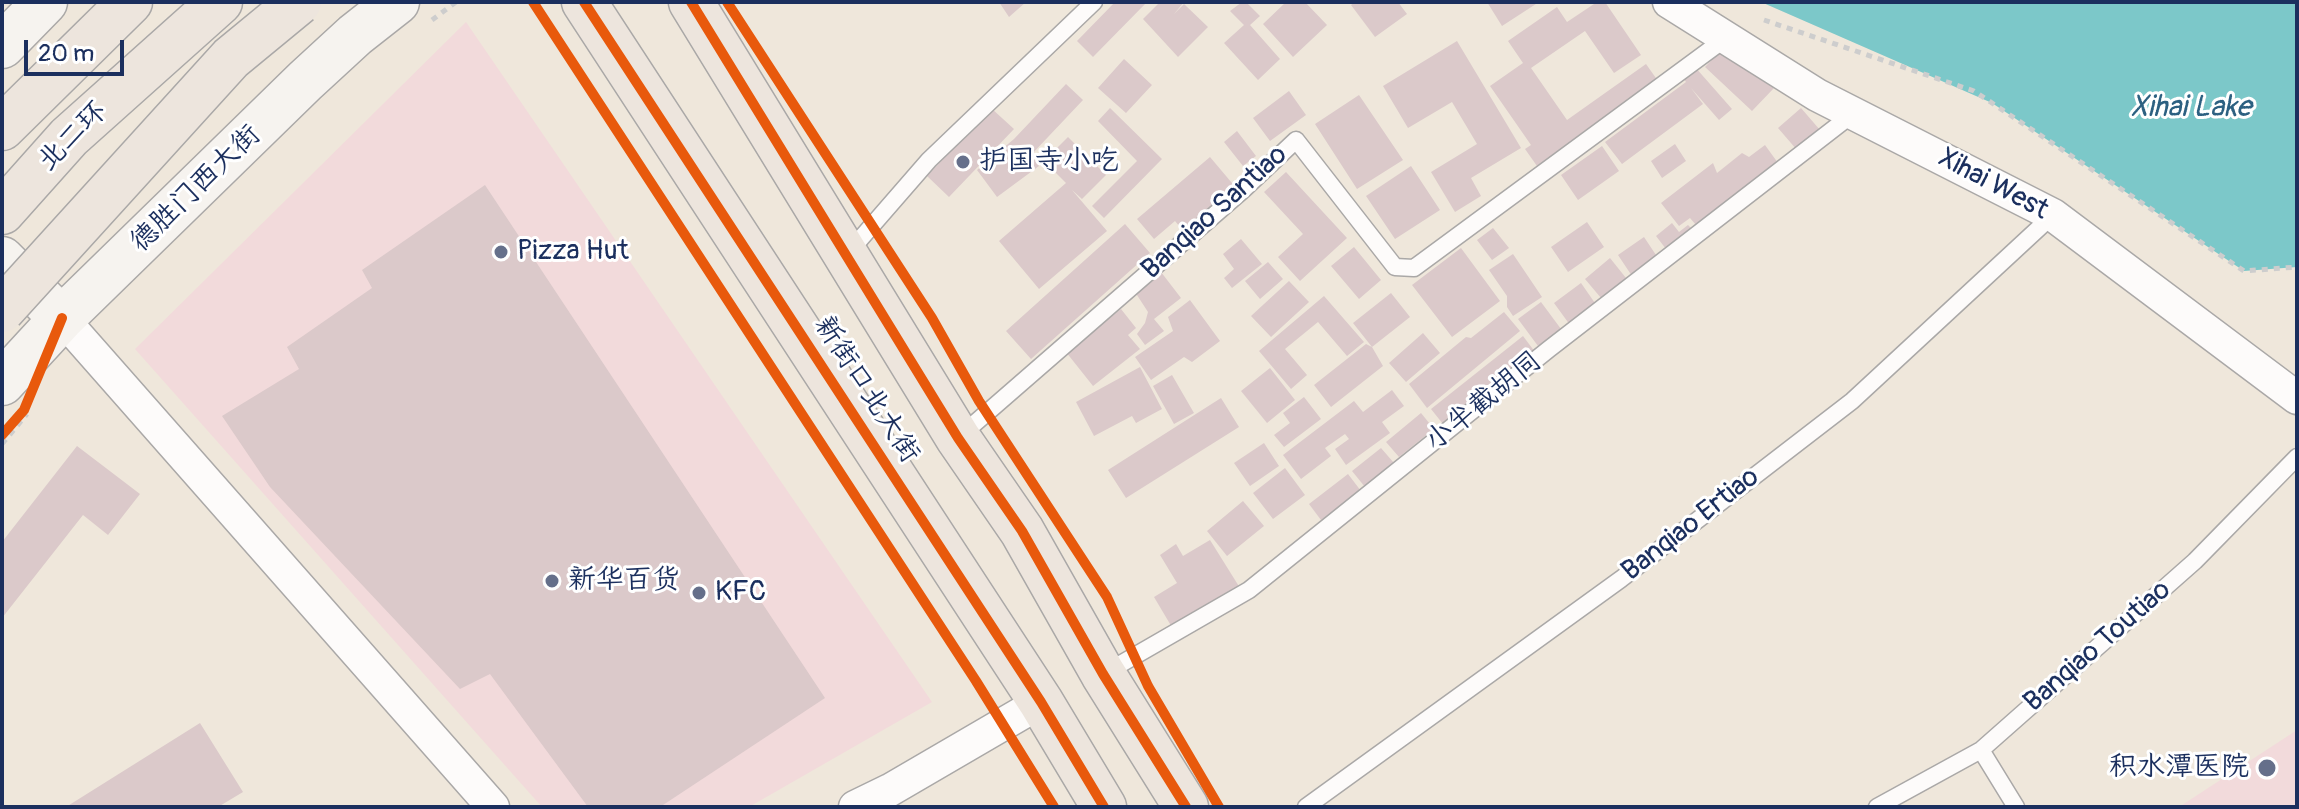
<!DOCTYPE html>
<meta charset="utf-8">
<style>
body{margin:0}
#map{position:relative;width:2299px;height:809px;overflow:hidden;background:#efe7db;font-family:Pangolin,sans-serif}
canvas{display:block}
.frame{position:absolute;inset:0;border:4px solid #1b2f5e;pointer-events:none}
.scale{position:absolute;left:24px;top:40px;width:100px;height:36px;box-sizing:border-box;border:4px solid #1b2f5e;border-top:0;padding-left:10px;font-size:24px;line-height:28px;white-space:nowrap;color:#1b2f5e;-webkit-text-stroke:6px #fff;paint-order:stroke}
</style>
<div id="map">
<canvas width="2299" height="809"></canvas>
<div class="frame"></div>
<div class="scale">20 m</div>
</div>
<script>
const ctx = document.querySelector('canvas').getContext('2d');
ctx.lineJoin = 'round';
function paint(path, color) { ctx.fillStyle = color; ctx.fill(path, 'evenodd'); }
const shape = rows => new Path2D(rows.map(r => 'M' + r).join(''));
function trace(path, color, width, dash) { ctx.strokeStyle = color; ctx.lineWidth = width; ctx.lineCap = dash ? 'butt' : 'round'; ctx.setLineDash(dash || []); ctx.stroke(path); }
function drawText(font, color, halo, rows, align = 'center') {
  ctx.font = font + ' Pangolin,"LXGW WenKai TC",sans-serif'; ctx.lineWidth = 6; ctx.setLineDash([]); ctx.textBaseline = 'middle'; ctx.strokeStyle = halo; ctx.fillStyle = color; for (const [text, x, y, turn = 0] of rows) {
    ctx.save(); ctx.translate(x, y); ctx.rotate((+turn || 0) * Math.PI / 180); ctx.textAlign = isNaN(turn) ? turn : align; if (halo) ctx.strokeText(text, 0, 0); ctx.fillText(text, 0, 0); ctx.restore();
  }
}
paint(shape([
 [466,22,932,702,749,807,542,807,135,349],
 [2297,729,2297,807,2179,807,2297,730]
]), '#f2dadb');
paint(shape([
 [1761,2,2297,2,2297,267,2244,271,1992,103]
]), '#7cc8c9');
paint(shape([
 [999,2,1026,2,1009,17],
 [1115,2,1147,2,1093,57,1077,41],
 [1160,2,1184,2,1174,14,1184,4,1208,27,1178,57,1143,19],
 [1242,2,1246,2,1260,16,1250,25,1280,59,1258,80,1224,43,1244,25,1230,11],
 [1286,2,1305,2,1327,25,1293,57,1263,24],
 [1355,2,1398,2,1407,14,1375,37,1351,5],
 [1487,2,1539,2,1502,26],
 [1597,2,1605,2,1641,55,1614,73,1585,31,1531,68,1567,120,1646,64,1658,81,1537,166,1525,149,1531,145,1490,86,1523,63,1508,41,1557,7,1567,22],
 [1457,41,1521,148,1471,178,1481,196,1455,212,1431,172,1477,144,1452,102,1408,128,1383,86],
 [1728,43,1774,88,1752,111,1705,67],
 [1124,59,1152,85,1126,113,1098,88],
 [1695,67,1732,109,1719,120,1691,88,1703,104,1622,164,1605,142,1686,82,1683,78],
 [1066,84,1083,100,1031,155,1039,166,997,197,977,170,1014,139],
 [1289,91,1306,115,1270,141,1253,118],
 [1359,95,1403,160,1357,189,1315,124],
 [991,108,1014,129,949,197,927,176],
 [1110,108,1162,159,1104,218,1092,206,1137,161,1098,121],
 [1801,108,1820,130,1797,150,1778,128],
 [1237,131,1256,156,1243,166,1224,142],
 [1068,137,1106,175,1082,199,1072,190,1107,231,1039,289,999,241,1066,183,1044,161],
 [1675,144,1686,161,1662,178,1651,161],
 [1765,145,1778,163,1696,225,1690,218,1679,226,1661,203,1713,163,1717,173,1742,153,1749,157],
 [1602,146,1619,171,1578,200,1561,175],
 [1210,157,1237,189,1185,233,1175,221,1154,239,1137,219],
 [1411,166,1440,210,1395,239,1366,196],
 [1286,172,1347,238,1300,281,1278,257,1303,234,1264,192],
 [485,185,825,698,660,807,588,807,490,674,460,689,270,487,222,416,299,369,287,347,372,288,362,270],
 [1587,222,1604,247,1568,272,1551,247],
 [1672,223,1679,232,1688,225,1692,229,1666,249,1656,236],
 [1125,224,1150,253,1031,359,1006,331],
 [1493,228,1509,248,1492,260,1477,240],
 [1644,237,1658,258,1632,276,1618,255],
 [1241,239,1262,264,1232,288,1224,278,1234,269,1223,254],
 [1354,247,1381,280,1359,299,1331,266],
 [1461,248,1500,301,1452,337,1412,285],
 [1513,254,1542,297,1513,316,1507,307,1507,296,1489,270],
 [1610,258,1626,278,1601,298,1585,279],
 [1268,262,1283,279,1260,299,1245,281],
 [1161,272,1181,298,1154,319,1164,331,1145,345,1137,334,1145,323,1148,312,1135,292],
 [1289,281,1309,302,1271,337,1251,316],
 [1581,283,1597,306,1570,325,1554,303],
 [1391,293,1410,317,1372,347,1383,366,1331,407,1314,385,1366,344,1372,347,1353,323],
 [1324,296,1364,342,1347,356,1318,322,1285,349,1307,375,1291,389,1259,351],
 [1190,300,1220,341,1192,362,1184,357,1151,380,1135,357,1173,331,1168,317],
 [1541,302,1561,329,1538,346,1518,319],
 [1121,309,1136,328,1128,335,1140,349,1093,386,1066,352],
 [1504,312,1520,331,1427,408,1409,384,1466,337,1471,338],
 [1423,333,1440,353,1406,382,1389,363],
 [1523,336,1535,352,1443,424,1431,409],
 [1140,367,1162,409,1136,423,1132,416,1094,436,1076,402],
 [1270,368,1295,400,1267,423,1241,391],
 [1172,375,1194,413,1174,424,1153,386],
 [1392,390,1404,406,1382,422,1390,433,1346,465,1335,449,1349,439,1345,434,1325,448,1331,456,1301,479,1283,455,1354,401,1363,412],
 [1304,397,1321,419,1284,447,1274,435,1290,423,1283,413],
 [1221,398,1239,427,1126,498,1108,470],
 [1421,413,1434,429,1399,457,1386,442],
 [1264,443,1279,466,1250,486,1234,463],
 [77,446,140,494,108,535,83,515,2,618,2,542],
 [1381,448,1394,463,1365,487,1352,471],
 [1285,468,1305,495,1273,519,1253,493],
 [1348,474,1361,491,1321,520,1309,504],
 [1243,501,1264,526,1227,556,1207,531],
 [1210,540,1240,588,1173,629,1154,597,1177,583,1160,555,1176,544,1183,556],
 [200,723,243,792,218,807,66,807]
]), '#dbc9ca');
const lane = shape([
 [849,252,929,160,1094,2],
 [959,437,1243,190,1296,140,1395,267,1414,268,1726,38],
 [1105,673,1249,590,1549,349,1854,113],
 [1981,750,2016,807],
 [1306,807,1621,579,1852,401,2053,215],
 [1877,807,1981,750,2195,561,2297,457]
]);
const street = shape([
 [1669,2,1817,95,2053,215,2297,398],
 [62,318,493,807],
 [855,807,890,790,1041,702]
]);
const secondary = shape([
 [2,46,45,2],
 [2,259,54,311],
 [2,383,62,318,305,81,355,35,397,2]
]);
const primary = shape([
 [584,2,1041,702,1104,807],
 [691,2,958,438,1022,531,1103,674,1186,807]
]);
const highway = shape([
 [2,128,130,2],
 [2,212,69,137,220,2]
]);
trace(lane, '#aaa8a7', 19);
trace(street, '#aaa8a7', 35);
trace(secondary, '#aaa8a7', 47);
trace(primary, '#aaa8a7', 47);
trace(highway, '#aaa8a7', 47);
trace(shape([
 [432,20,456,2],
 [1764,20,1974,91,2244,271,2297,267],
 [2,444,27,414]
]), '#cdcdcd', 5, [6, 6]);
trace(lane, '#fdfbfa', 16);
trace(street, '#fdfbfa', 32);
trace(secondary, '#f6f3ef', 44);
trace(primary, '#ede5dd', 44);
trace(highway, '#ede5dd', 44);
const highwayBridge = shape([
 [2,310,231,58,299,2]
]);
trace(highwayBridge, '#aaa8a7', 47, []);
trace(highwayBridge, '#ede5dd', 44);
trace(shape([
 [533,2,976,681,1054,807],
 [584,2,1041,702,1104,807],
 [691,2,958,438,1022,531,1103,674,1186,807],
 [727,2,932,318,979,401,1107,597,1148,686,1219,807],
 [2,435,24,410,62,318]
]), '#e8590c', 10);
for (const [x, y, r, color] of [
 [963,162,8,"#656f8a"],
 [501,252,8,"#656f8a"],
 [552,581,8,"#656f8a"],
 [699,593,8,"#656f8a"],
 [2267,768,10,"#656f8a"]
]) { const dot = new Path2D(); dot.arc(x, y, r, 0, 2 * Math.PI); ctx.fillStyle = color; ctx.fill(dot); trace(dot, '#fff', 3); }
drawText('28px', '#1b2f5e', '#fff', [
 ["北二环",73,137,-45],
 ["Xihai West",1993,185,28],
 ["德胜门西大街",196,189,-44],
 ["Banqiao Santiao",1215,213,-42],
 ["新街口北大街",866,390,57],
 ["小半截胡同",1484,402,-39],
 ["Banqiao Ertiao",1691,525,-38],
 ["Banqiao Toutiao",2098,647,-41]
]);
drawText('28px', '#1b2f5e', '#fff', [
 ["护国寺小吃",979,162],
 ["Pizza Hut",517,252],
 ["新华百货",568,581],
 ["KFC",715,593],
 ["积水潭医院",2249,768,"right"]
], 'left');
drawText('italic 30px', '#2c6081', '#fff', [
 ["Xihai Lake",2191,108]
]);
</script>
